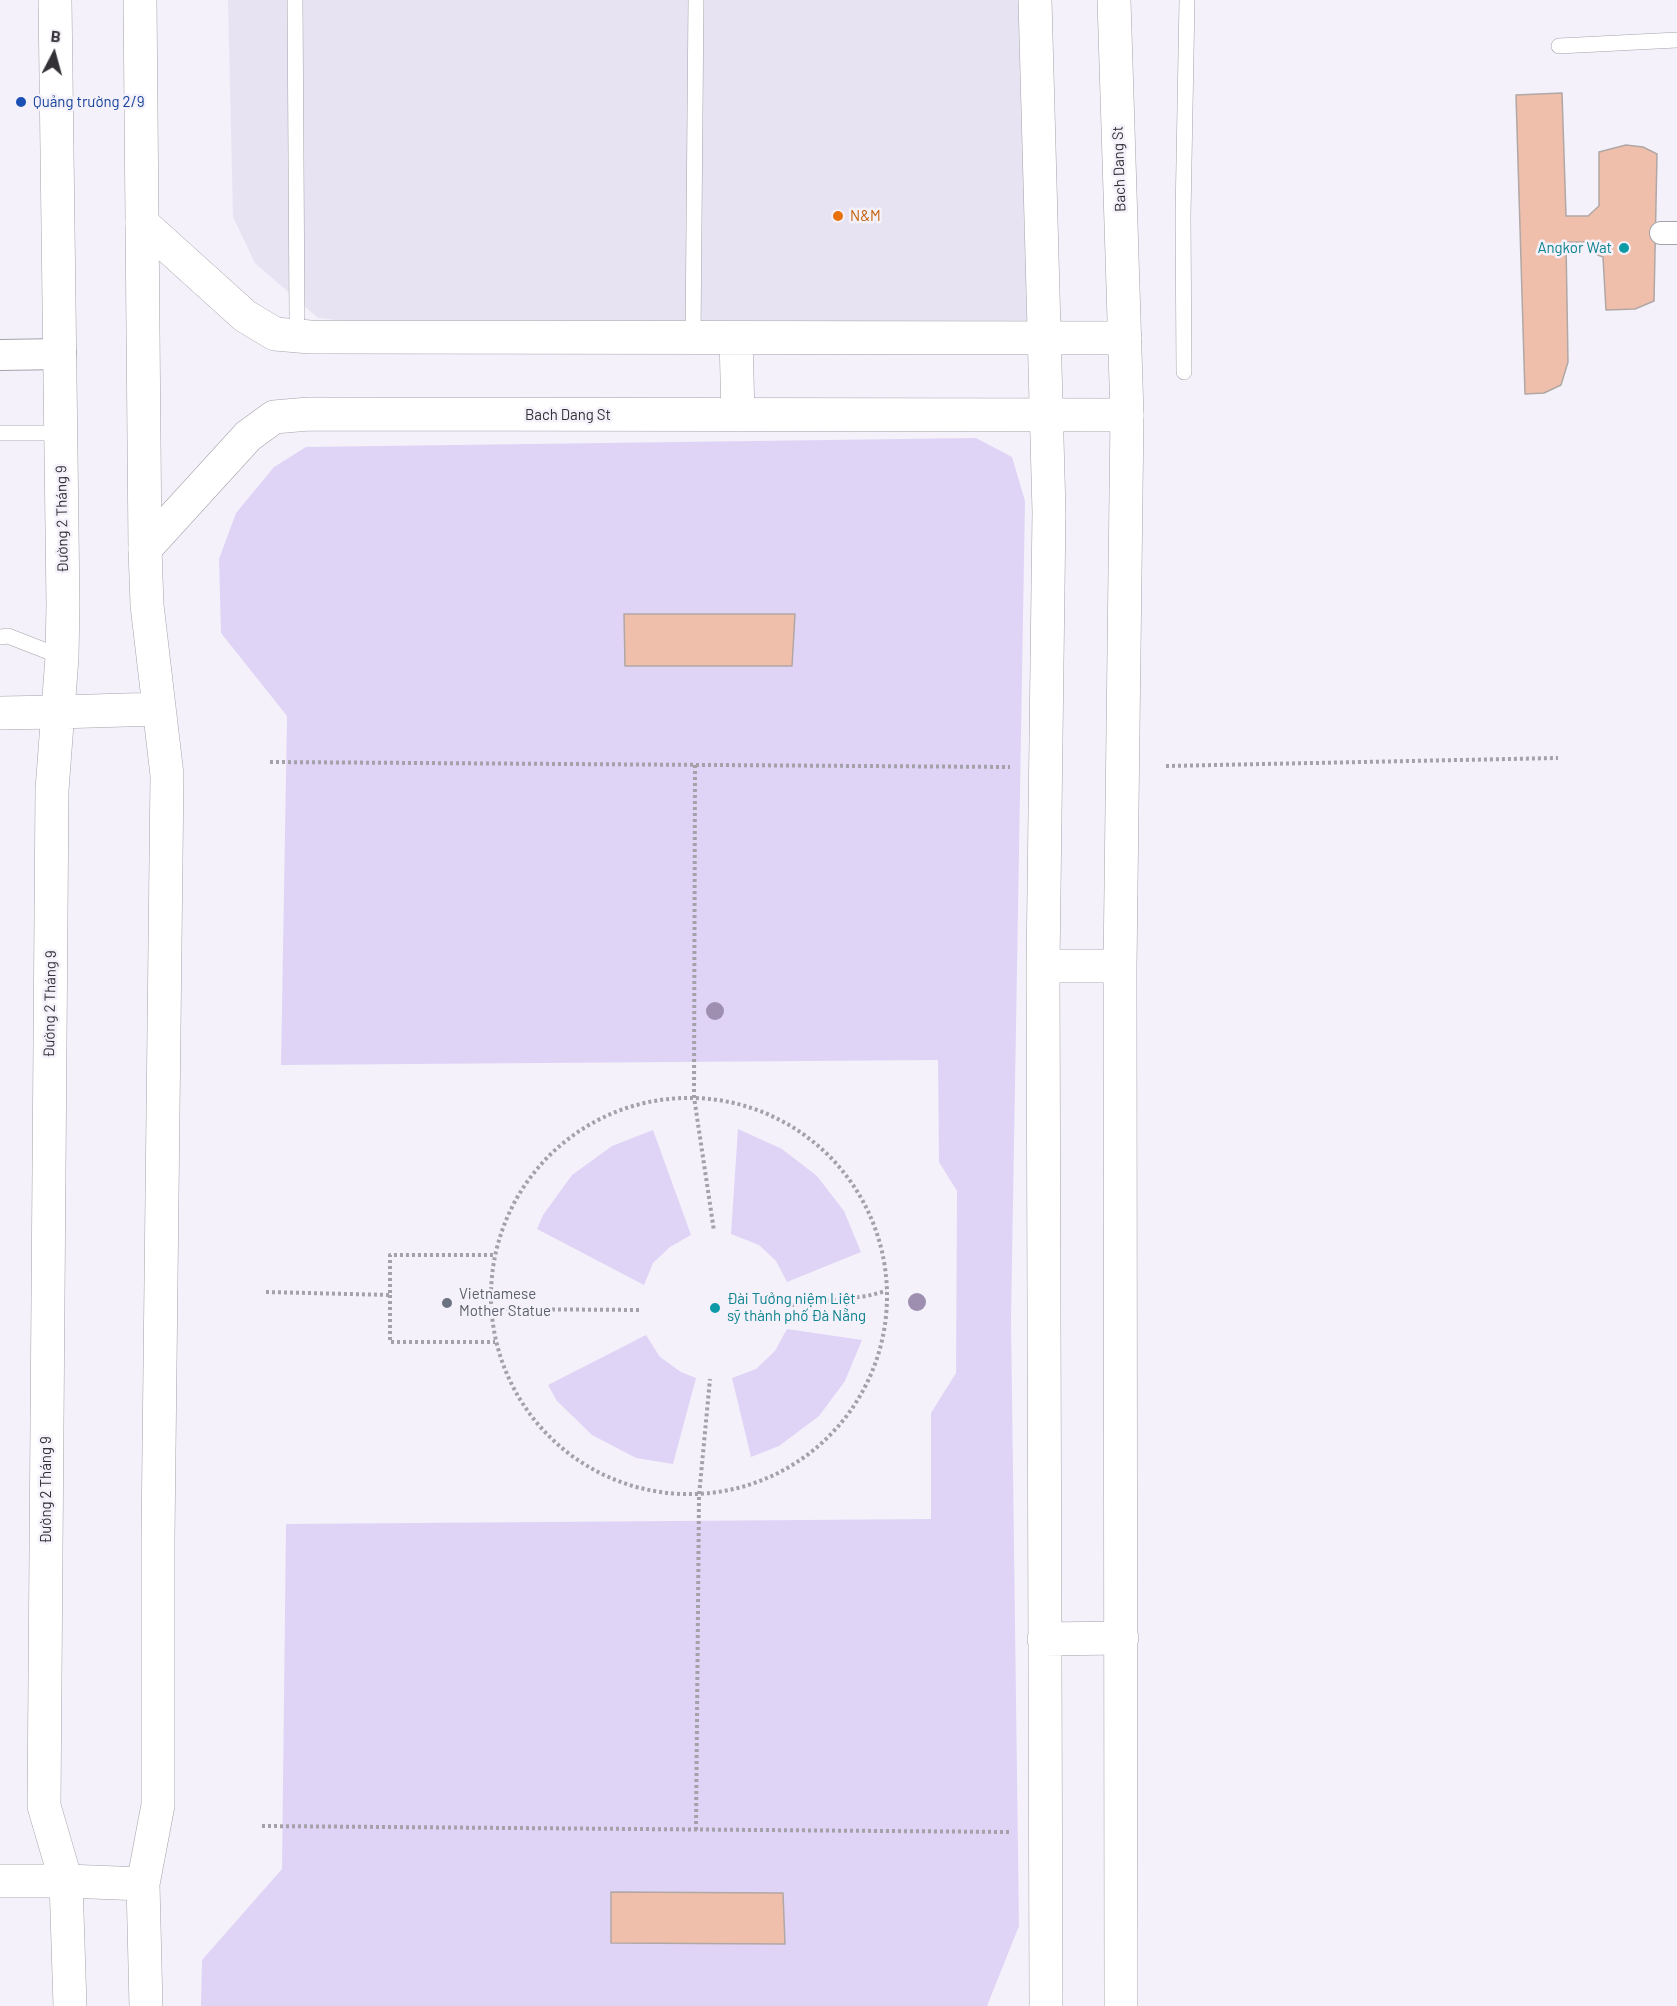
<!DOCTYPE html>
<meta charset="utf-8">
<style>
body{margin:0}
#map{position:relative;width:1677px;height:2006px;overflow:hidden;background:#f4f1fa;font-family:Barlow,sans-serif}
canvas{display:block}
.north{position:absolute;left:24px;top:24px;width:60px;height:60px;-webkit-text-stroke:4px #f4f1fa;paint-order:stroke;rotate:6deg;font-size:16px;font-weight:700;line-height:24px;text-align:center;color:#333135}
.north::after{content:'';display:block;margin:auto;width:21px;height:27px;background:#333135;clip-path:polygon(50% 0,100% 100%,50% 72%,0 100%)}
</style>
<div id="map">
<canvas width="1677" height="2006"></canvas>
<div class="north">B</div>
</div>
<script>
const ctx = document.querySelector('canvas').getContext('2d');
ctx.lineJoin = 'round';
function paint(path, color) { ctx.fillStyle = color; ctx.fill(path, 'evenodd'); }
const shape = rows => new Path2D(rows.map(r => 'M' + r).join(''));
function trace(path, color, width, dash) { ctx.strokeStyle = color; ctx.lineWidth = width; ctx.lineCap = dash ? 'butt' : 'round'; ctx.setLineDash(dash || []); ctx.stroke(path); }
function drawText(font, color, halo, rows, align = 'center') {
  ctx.font = font + ' Barlow,sans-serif'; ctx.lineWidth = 5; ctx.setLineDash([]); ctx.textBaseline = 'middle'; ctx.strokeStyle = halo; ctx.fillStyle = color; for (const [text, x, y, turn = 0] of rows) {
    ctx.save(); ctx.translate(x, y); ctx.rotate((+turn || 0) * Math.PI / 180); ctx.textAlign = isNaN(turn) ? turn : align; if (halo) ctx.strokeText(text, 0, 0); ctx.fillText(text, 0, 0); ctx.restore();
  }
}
paint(shape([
 [228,0,1052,0,1056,295,1041,324,371,324,318,318,255,263,233,217]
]), '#e8e3f3');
paint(shape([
 [976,438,1012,457,1025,501,1011,1319,1019,1926,987,2006,201,2006,202,1960,282,1869,286,1524,931,1519,931,1413,956,1373,957,1191,939,1162,938,1060,281,1065,287,716,221,633,219,559,236,513,274,467,306,447],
 [738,1129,782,1149,817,1176,844,1211,861,1252,787,1282,776,1261,759,1245,731,1234],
 [653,1130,691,1235,670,1247,653,1263,644,1285,537,1229,543,1215,572,1175,612,1146],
 [787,1329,862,1340,845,1381,819,1416,779,1446,751,1457,732,1378,756,1369,775,1351],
 [646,1335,660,1357,681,1372,696,1378,673,1464,636,1458,592,1435,557,1401,548,1385]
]), '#e0d4f6');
const building = shape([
 [1562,93,1566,216,1588,216,1599,206,1599,152,1626,145,1643,147,1657,154,1654,301,1635,309,1606,310,1603,257,1595,254,1590,242,1566,242,1568,362,1561,385,1544,393,1525,394,1516,95,1562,93],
 [624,614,795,614,792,666,625,666,624,614],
 [611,1892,783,1893,785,1944,611,1943,611,1892]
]);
paint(building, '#f0bfac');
trace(building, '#b1a7a4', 1.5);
const service = shape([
 [295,0,297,317],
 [1559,46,1677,40],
 [693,337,696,0],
 [1184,372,1183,216,1187,0],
 [0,433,60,433],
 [0,637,8,636,62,657]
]);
const pedestrian = shape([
 [1661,233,1677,233]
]);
const minor = shape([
 [0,355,61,354]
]);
const tertiary = shape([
 [142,223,245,316,275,334,310,337,1125,338],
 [736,338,738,415],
 [145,549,248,436,274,417,309,414,1127,415],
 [0,713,58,712],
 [0,1881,66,1881]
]);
const secondary = shape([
 [1035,0,1049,512,1043,966,1046,2006],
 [1114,0,1127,415,1120,966,1121,2006],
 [1043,966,1120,966],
 [1044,1639,1122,1638]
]);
const primary = shape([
 [55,0,63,604,62,657,52,790,44,1806,66,1881,70,2006],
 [140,0,145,549,147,605,167,775,158,1536,158,1805,143,1884,146,2006],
 [58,712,159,709],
 [66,1881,143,1884]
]);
trace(service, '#a4a2aa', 16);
trace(pedestrian, '#a4a2aa', 24);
trace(minor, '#a4a2aa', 32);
trace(tertiary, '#a4a2aa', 34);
trace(secondary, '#a4a2aa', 34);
trace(primary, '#a4a2aa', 34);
trace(shape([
 [270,762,1010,767],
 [695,765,694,1097,714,1231],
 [1166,766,1558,758],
 '491 1296a198 198 0 1 1 396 0a198 198 0 1 1-396 0Z',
 [266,1292,390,1295,390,1255,496,1255],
 [390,1295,390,1342,495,1342],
 [791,1305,867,1296,886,1291],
 [492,1309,640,1310],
 [262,1826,1009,1832],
 [696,1830,699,1496,710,1379]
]), '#a4a1a8', 4, [3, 3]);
trace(service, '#fff', 15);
trace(pedestrian, '#fff', 22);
trace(minor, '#fff', 30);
trace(tertiary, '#fff', 33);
trace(secondary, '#fff', 33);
trace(primary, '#fff', 33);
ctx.fillStyle = '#9e8fb1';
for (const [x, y] of [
 [715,1011],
 [917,1302]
]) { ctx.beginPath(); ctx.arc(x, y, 9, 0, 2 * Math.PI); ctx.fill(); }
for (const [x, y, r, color] of [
 [21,102,6,"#1a4fb4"],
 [838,216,6,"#e8710a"],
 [1624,248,6,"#0f9aa8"],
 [447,1303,6,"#6b7280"],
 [715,1308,6,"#0f9aa8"]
]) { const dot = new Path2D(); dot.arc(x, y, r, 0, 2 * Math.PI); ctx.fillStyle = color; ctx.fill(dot); trace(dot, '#f4f1fa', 2); }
drawText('15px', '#164399', '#f4f1fa', [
 ["Quảng trường 2/9",33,102]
], 'left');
drawText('15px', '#333135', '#f4f1fa', [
 ["Bach Dang St",1119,169,-92],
 ["Bach Dang St",568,415],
 ["Đường 2 Tháng 9",62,519,-91],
 ["Đường 2 Tháng 9",50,1004,-89],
 ["Đường 2 Tháng 9",46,1490,-90]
]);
drawText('15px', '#c56008', '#f4f1fa', [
 ["N&M",850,216]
], 'left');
drawText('15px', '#0d838f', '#f4f1fa', [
 ["Angkor Wat",1612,248],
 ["Đài Tưởng niệm Liệt",727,1299,"left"],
 ["sỹ thành phố Đà Nẵng",727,1316,"left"]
], 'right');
drawText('15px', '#5b616d', '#f4f1fa', [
 ["Vietnamese",459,1294],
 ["Mother Statue",459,1311]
], 'left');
</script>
